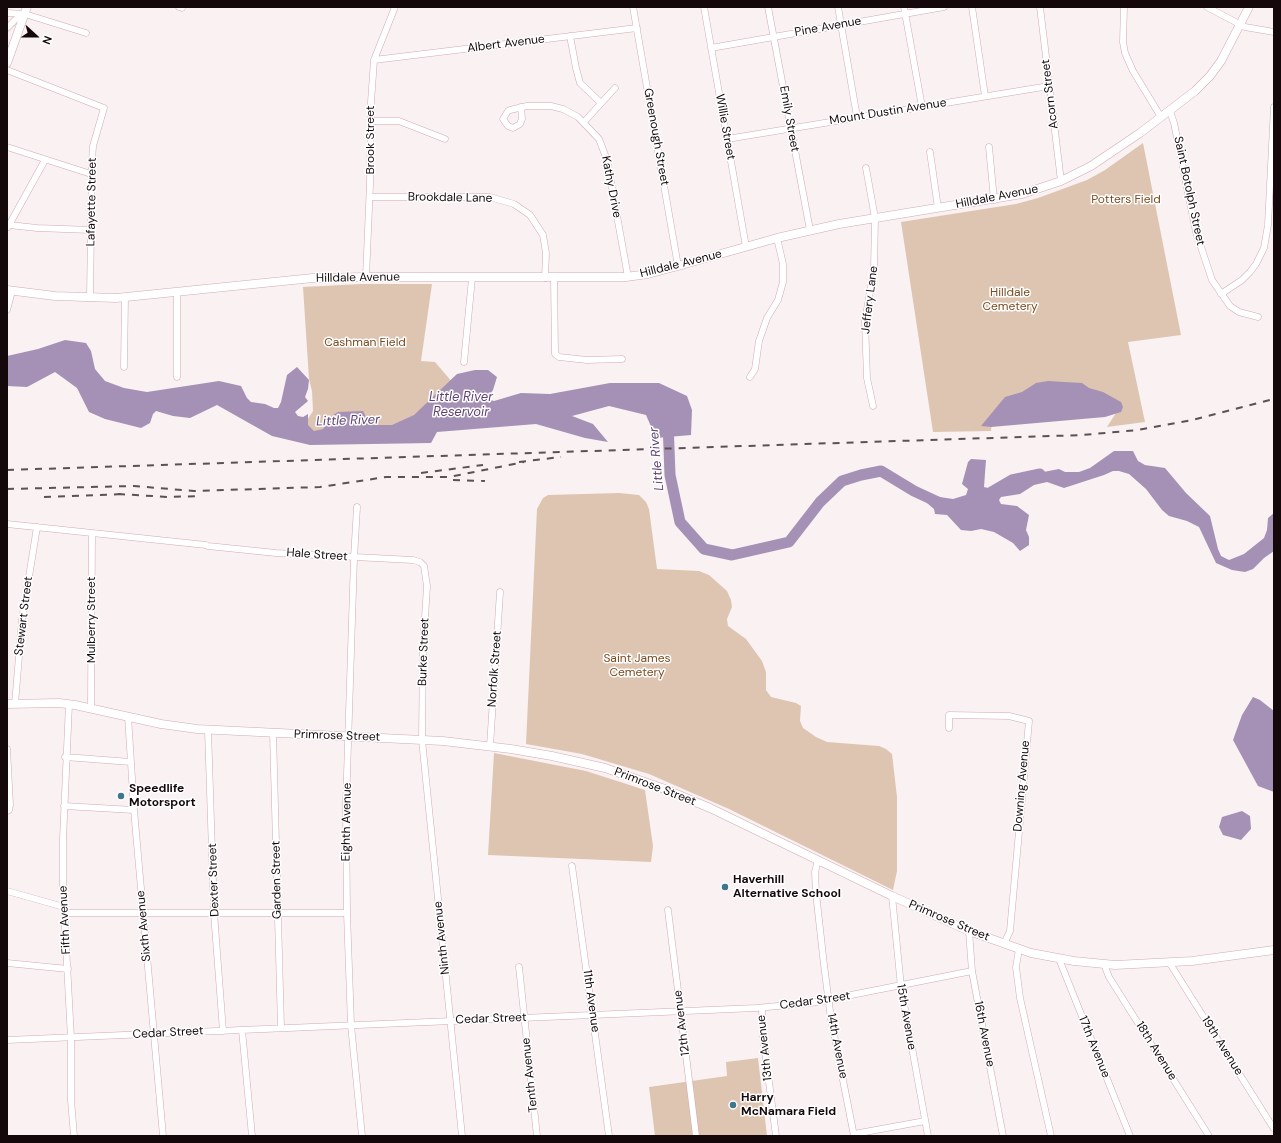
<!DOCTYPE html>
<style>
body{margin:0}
#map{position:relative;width:1281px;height:1143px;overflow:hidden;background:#faf1f3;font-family:"DM Sans",sans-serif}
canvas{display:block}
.frame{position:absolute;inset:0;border:8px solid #15080b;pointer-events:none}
.north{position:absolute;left:16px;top:16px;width:40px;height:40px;-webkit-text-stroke:3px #fff;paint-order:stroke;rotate:111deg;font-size:11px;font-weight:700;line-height:16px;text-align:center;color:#15080b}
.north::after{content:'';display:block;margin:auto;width:14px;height:18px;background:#15080b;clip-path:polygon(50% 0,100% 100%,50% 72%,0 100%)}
</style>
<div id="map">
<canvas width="1281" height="1143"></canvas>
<div class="frame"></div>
<div class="north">N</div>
</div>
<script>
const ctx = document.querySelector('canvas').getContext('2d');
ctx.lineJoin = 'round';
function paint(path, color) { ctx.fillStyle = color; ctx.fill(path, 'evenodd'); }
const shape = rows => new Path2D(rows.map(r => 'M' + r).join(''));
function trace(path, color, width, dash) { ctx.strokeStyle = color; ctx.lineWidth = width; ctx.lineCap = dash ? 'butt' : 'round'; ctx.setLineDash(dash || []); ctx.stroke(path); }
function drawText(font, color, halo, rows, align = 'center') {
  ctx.font = font + ' "DM Sans",sans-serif'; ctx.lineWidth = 3; ctx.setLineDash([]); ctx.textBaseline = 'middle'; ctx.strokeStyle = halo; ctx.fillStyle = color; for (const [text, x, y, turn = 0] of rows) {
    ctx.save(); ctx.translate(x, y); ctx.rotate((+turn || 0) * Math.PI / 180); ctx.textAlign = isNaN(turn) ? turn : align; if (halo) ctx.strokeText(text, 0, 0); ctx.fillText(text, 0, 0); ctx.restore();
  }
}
paint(shape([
 [1143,143,1181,335,1128,342,1145,422,1107,427,1119,408,992,421,991,431,933,432,901,222,1016,204,1038,198,1087,180,1105,170],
 [361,284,432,284,421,361,435,362,453,383,440,400,395,427,325,433,309,432,304,425,313,411,312,391,309,379,303,287],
 [619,493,639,495,646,502,649,509,657,569,699,571,709,575,727,591,731,600,732,607,727,619,728,626,746,639,762,661,766,672,766,690,771,697,796,703,801,706,800,721,803,728,816,737,827,742,879,746,886,749,892,754,897,797,897,871,893,890,729,809,649,774,582,754,526,744,537,509,543,498,548,495],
 [494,753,586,771,645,790,653,846,651,862,488,855],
 [758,1058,767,1136,655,1136,649,1087,727,1076,726,1062]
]), '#dec5b2');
paint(shape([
 [65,340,86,343,91,351,95,369,105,381,124,388,147,392,219,381,241,386,247,398,251,402,265,404,274,408,278,408,281,402,287,375,297,367,309,380,308,389,305,397,308,401,295,412,298,416,303,417,308,414,308,425,314,431,323,429,333,415,338,412,363,411,367,419,374,425,392,425,414,415,457,374,475,370,488,370,497,377,493,390,487,399,494,401,521,393,550,394,610,383,659,383,687,396,692,410,691,435,656,438,646,415,609,406,572,416,593,424,608,442,585,438,536,424,437,432,431,443,310,445,272,436,217,405,190,418,173,416,156,411,153,414,150,423,141,428,105,419,89,412,77,388,55,372,27,387,7,386,7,356,38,349],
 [1048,381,1082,383,1089,388,1103,392,1121,402,1123,407,1121,412,1105,417,991,427,981,426,1005,397,1022,392,1036,383],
 [1114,451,1133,451,1138,461,1145,465,1165,468,1186,493,1210,516,1218,549,1221,556,1229,560,1244,554,1264,538,1267,530,1268,518,1274,513,1274,551,1264,558,1253,569,1245,572,1232,570,1216,563,1199,527,1187,521,1169,516,1162,510,1146,489,1129,474,1119,471,1113,471,1104,475,1064,488,1047,482,1034,485,1020,494,1001,497,999,500,1001,504,1017,506,1029,515,1026,530,1029,537,1029,545,1020,551,1013,543,994,532,981,529,971,531,961,530,947,515,935,514,934,509,927,503,928,497,933,496,953,499,966,495,968,489,962,484,968,462,971,459,986,460,984,487,992,489,1007,486,1033,474,1059,469,1065,472,1079,472,1090,468],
 [1253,697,1260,700,1274,711,1274,792,1258,786,1233,740,1242,715],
 [1242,811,1250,816,1251,829,1241,840,1223,835,1219,827,1222,817]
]), '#a591b5');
trace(shape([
 [668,422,670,475,680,522,704,549,732,555,789,542,820,502,842,481,861,475,881,471,914,491,942,504],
 [988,494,1012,480,1040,474]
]), '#a591b5', 11);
const minor = shape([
 [179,7,182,8],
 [633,7,678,266],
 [704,7,746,247],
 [768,7,810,230],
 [838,7,857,117],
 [904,7,922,107],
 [972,7,985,96],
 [1040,7,1061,181],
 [1124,7,1123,42,1125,53,1133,71,1161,117],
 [1207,7,1245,27,1274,32],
 [7,13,25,14,86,33],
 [7,28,15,20,25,14],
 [570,36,576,68,580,83,601,103],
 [711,48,944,7],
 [374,60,637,28],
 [7,70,104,108,93,146,92,161,90,297],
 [521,107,522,119,520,124,513,128,508,126,503,119,508,111,510,110,527,106,551,106,563,109,578,117,599,139,607,160,628,277],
 [1170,111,1174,123,1196,232,1212,280,1230,306,1239,312,1258,317],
 [371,121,399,121,445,139],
 [584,122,615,88],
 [727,139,1049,86],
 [7,147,91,174],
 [989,147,994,200],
 [930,152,938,208],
 [866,168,875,218,874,269,865,321,867,378,873,406],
 [370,197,490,197,514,204,530,215,543,235,546,253,545,278],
 [9,225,37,228,91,230],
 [8,227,45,160],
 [366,277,370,184,371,102,374,60,395,7],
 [554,278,555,354,559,357,587,360,622,359],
 [177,292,177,377],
 [1221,294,1242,280,1250,272,1256,264,1264,248,1268,225,1274,107],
 [7,310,12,291],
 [464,362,472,278],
 [124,367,125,297],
 [750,377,755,369,759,341,767,318,778,300,783,282,783,264,777,238],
 [357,507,354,558,346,806,347,913,351,1025,362,1136],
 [7,524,206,545],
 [208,546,276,553,413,560,420,562,424,566,427,586,423,649,422,740,462,1136],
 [15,704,22,620,37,527],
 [69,704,63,839,63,890,71,1038,71,1100,74,1136],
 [91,707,92,533],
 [128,716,134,810,163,1136],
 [949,728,949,715,1009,716,1029,721,1010,931,1004,944],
 [208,730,214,913,223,1031],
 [273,733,281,1028],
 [490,746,500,592],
 [7,749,10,805,9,810,7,811],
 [65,757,131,762],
 [64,806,134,810],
 [818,860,815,872,816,893,824,965,831,1019,854,1136],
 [572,866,609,1136],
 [7,891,64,907],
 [892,896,901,987,928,1136],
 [668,910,696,1136],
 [65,913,347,913],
 [969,931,972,971,1003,1136],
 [1019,949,1016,967,1020,998,1051,1136],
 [1059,959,1130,1136],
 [1169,962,1274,1129],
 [7,963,68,969],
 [1104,964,1109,977,1209,1136],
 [519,967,537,1136],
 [762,1008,763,1036,776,1136],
 [242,1030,252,1136],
 [7,1040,756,1008,811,1003,972,971],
 [854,1134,925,1121]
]);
const major = shape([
 [7,63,27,7],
 [7,290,55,296,116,298,313,278,366,277,626,277,648,274,678,266,777,238,839,224,1022,194,1061,181,1091,166,1140,133,1195,91,1210,76,1221,61,1249,7],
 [7,704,59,703,75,705,161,724,197,729,443,741,511,749,552,756,605,768,662,788,710,808,892,896,969,931,1031,953,1074,961,1115,965,1192,961,1274,950]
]);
trace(minor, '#d2aab2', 7);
trace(major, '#d2aab2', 9);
trace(minor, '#fff', 6);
trace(major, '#fff', 8);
trace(shape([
 [519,462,561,457],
 [7,470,1083,435,1138,430,1192,420,1274,399],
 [421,473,483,465],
 [453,480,485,481],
 [7,489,134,486,194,491,320,487,386,477,449,477,524,462],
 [118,494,169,497,200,496],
 [44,497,124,494]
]), '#5c5153', 2, [7, 7]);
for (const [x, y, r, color] of [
 [121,796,4,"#3c778f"],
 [725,887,4,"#3c778f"],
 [733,1105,4,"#3c778f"]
]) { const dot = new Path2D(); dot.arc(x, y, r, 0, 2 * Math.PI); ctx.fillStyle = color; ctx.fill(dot); trace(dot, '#fff', 1.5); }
drawText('12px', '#15080b', '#fff', [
 ["Pine Avenue",828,27,-10],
 ["Albert Avenue",506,44,-7],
 ["Acorn Street",1050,94,-97],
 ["Mount Dustin Avenue",888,112,-9],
 ["Emily Street",789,119,80],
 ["Willie Street",725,127,80],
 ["Greenough Street",656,137,80],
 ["Brook Street",371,140,-90],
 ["Kathy Drive",611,187,79],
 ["Saint Botolph Street",1189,191,78],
 ["Hilldale Avenue",997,197,-11],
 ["Brookdale Lane",450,198,1],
 ["Lafayette Street",92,202,-89],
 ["Hilldale Avenue",681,264,-14],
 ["Hilldale Avenue",358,278,-1],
 ["Jeffery Lane",870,300,-83],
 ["Hale Street",317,555,4],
 ["Stewart Street",24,616,-83],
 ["Mulberry Street",92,620,-90],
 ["Burke Street",424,652,-88],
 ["Norfolk Street",495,669,-86],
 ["Primrose Street",337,736,2],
 ["Downing Avenue",1022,786,-85],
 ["Primrose Street",655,787,21],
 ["Eighth Avenue",347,822,-89],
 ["Dexter Street",214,880,-92],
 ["Garden Street",277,880,-91],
 ["Fifth Avenue",65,920,-93],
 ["Primrose Street",949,921,23],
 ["Sixth Avenue",144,926,-95],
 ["Ninth Avenue",442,938,-96],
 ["11th Avenue",591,1001,82],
 ["Cedar Street",815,1001,-8],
 ["15th Avenue",906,1017,80],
 ["Cedar Street",491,1019,-2],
 ["12th Avenue",682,1023,-97],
 ["Cedar Street",168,1033,-3],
 ["16th Avenue",984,1034,79],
 ["14th Avenue",837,1046,79],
 ["19th Avenue",1222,1046,58],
 ["17th Avenue",1094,1047,68],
 ["13th Avenue",765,1048,-96],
 ["18th Avenue",1156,1051,58],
 ["Tenth Avenue",530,1075,-96]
]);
drawText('12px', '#794a1f', '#fff', [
 ["Potters Field",1126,200],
 ["Hilldale",1010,293],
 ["Cemetery",1010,307],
 ["Cashman Field",365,343],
 ["Saint James",637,659],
 ["Cemetery",637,673]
]);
drawText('bold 12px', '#15080b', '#fff', [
 ["Speedlife",129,789],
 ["Motorsport",129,803],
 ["Haverhill",733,880],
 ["Alternative School",733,894],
 ["Harry",741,1098],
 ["McNamara Field",741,1112]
], 'left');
drawText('italic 13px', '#5e4273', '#fff', [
 ["Little River",461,398],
 ["Reservoir",461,413],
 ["Little River",348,421,-2],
 ["Little River",657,459,-95]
]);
</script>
